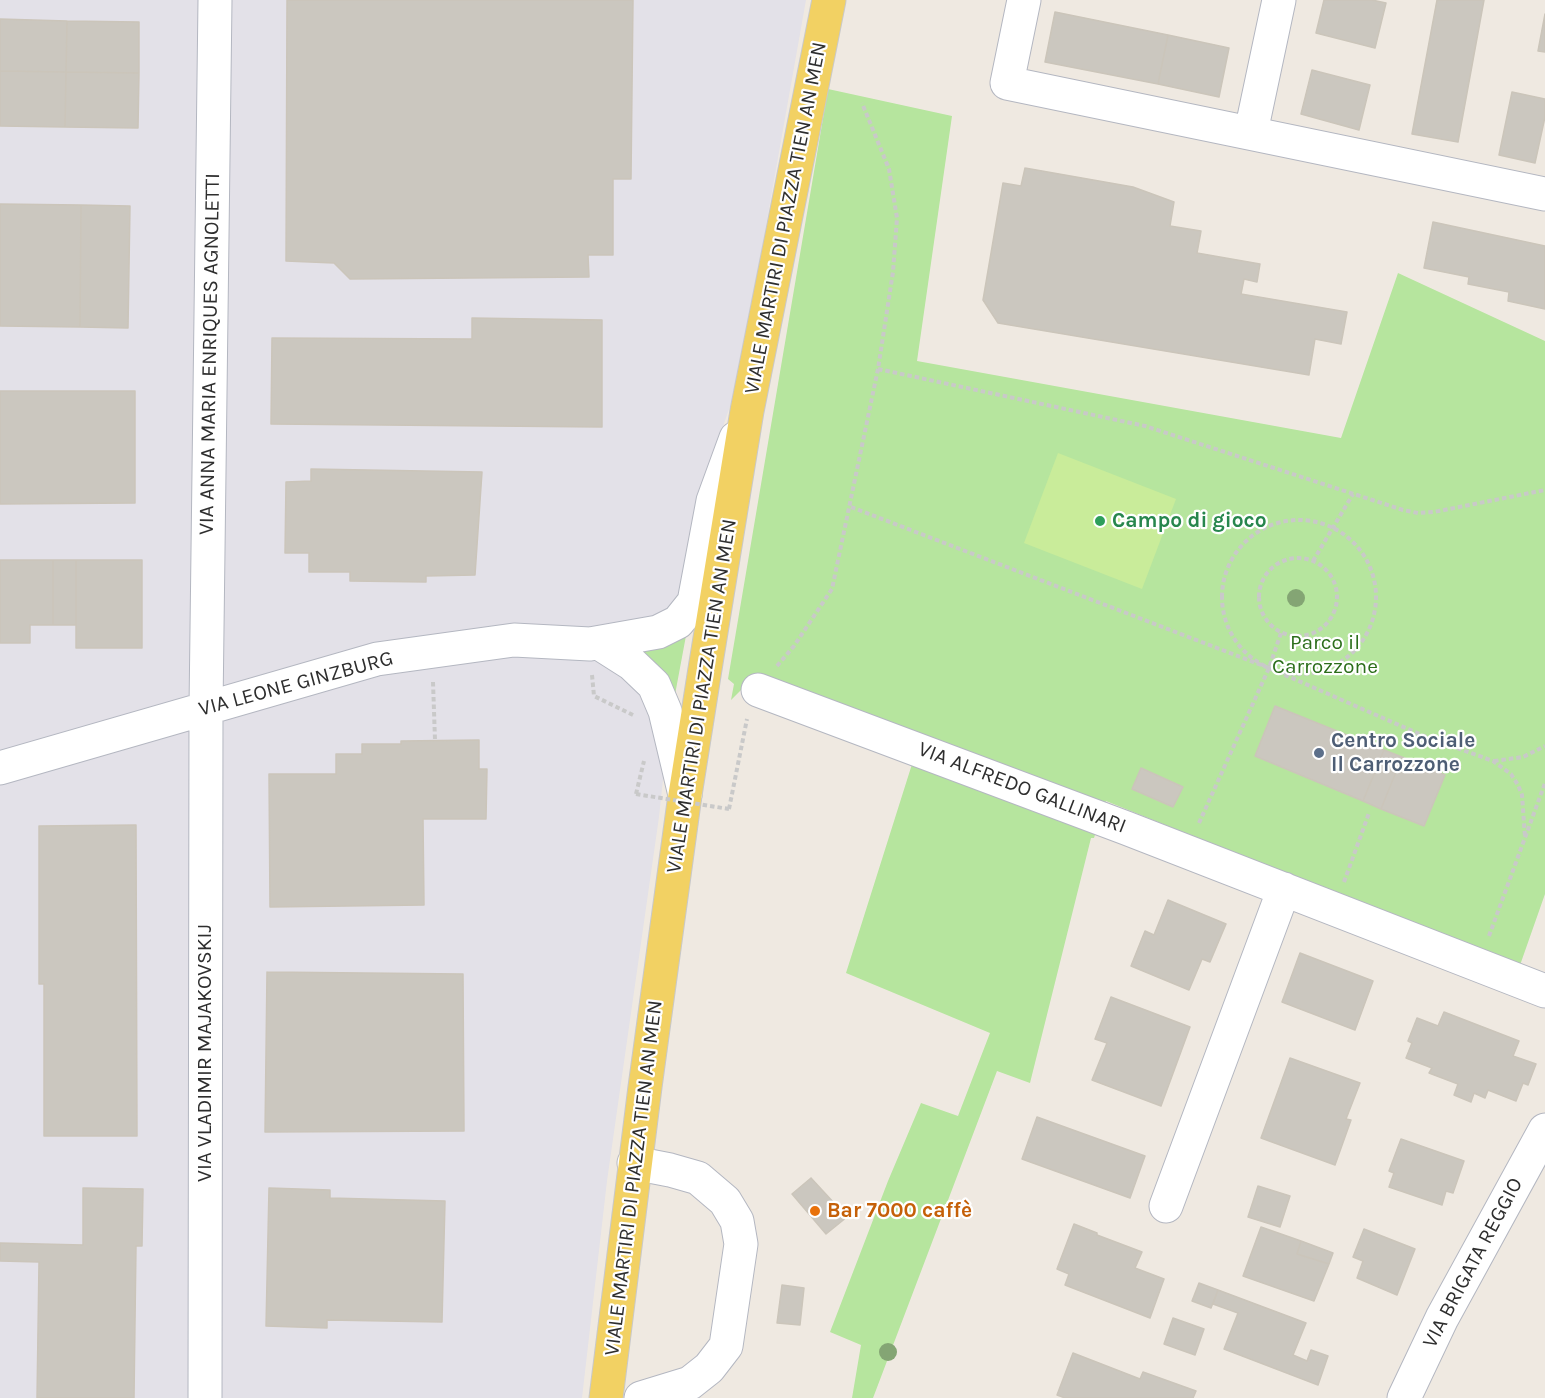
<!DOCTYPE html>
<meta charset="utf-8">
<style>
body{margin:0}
canvas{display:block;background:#efe9e1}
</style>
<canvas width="1545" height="1398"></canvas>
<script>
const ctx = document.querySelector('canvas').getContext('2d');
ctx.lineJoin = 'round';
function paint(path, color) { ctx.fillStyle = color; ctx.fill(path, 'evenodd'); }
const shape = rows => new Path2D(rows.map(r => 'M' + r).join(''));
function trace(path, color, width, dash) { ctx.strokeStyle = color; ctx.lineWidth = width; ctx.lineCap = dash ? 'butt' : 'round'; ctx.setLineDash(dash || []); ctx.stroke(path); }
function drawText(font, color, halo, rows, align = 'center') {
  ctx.font = font + ' Karla,sans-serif'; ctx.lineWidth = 4.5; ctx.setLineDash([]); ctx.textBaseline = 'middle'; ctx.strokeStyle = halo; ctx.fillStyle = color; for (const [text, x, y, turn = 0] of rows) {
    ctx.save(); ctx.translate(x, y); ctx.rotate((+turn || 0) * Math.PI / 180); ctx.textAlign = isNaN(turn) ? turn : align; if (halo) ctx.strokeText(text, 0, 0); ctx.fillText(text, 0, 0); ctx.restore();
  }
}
paint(shape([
 [0,0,806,0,738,383,697,502,684,582,659,817,607,1181,582,1398,0,1398]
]), '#e3e1e8');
paint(shape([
 [828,89,952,116,917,361,1341,438,1398,273,1545,341,1545,894,1519,968,1106,801,1094,838,1091,838,1030,1083,997,1071,873,1398,852,1398,861,1345,830,1332,888,1181,921,1103,958,1116,990,1033,846,973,913,761,762,707,741,690,731,700,734,684,728,679],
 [688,625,674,700,640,654,647,647]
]), '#b6e59e');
paint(shape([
 [1058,453,1176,499,1142,589,1024,543]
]), '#c9ec9a');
const building = shape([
 [287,0,633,0,631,179,613,179,613,255,588,255,589,277,350,279,334,263,286,261,287,0],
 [1324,0,1372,0,1386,3,1375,48,1316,33,1324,0],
 [1437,0,1484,0,1458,142,1412,134,1437,0],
 [1055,12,1168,35,1158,84,1045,62,1055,12],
 [1545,14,1545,52,1538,51,1545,14],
 [0,19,67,21,66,72,0,71,0,19],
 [67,21,139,22,139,73,66,72,67,21],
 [1168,35,1229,48,1219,97,1158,84,1168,35],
 [1312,70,1370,85,1359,130,1301,114,1312,70],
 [0,71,66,72,65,127,0,126,0,71],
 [66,72,139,73,138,128,65,127,66,72],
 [1512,92,1545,99,1545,117,1535,163,1499,155,1512,92],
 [1025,168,1133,187,1174,202,1170,226,1201,231,1197,253,1260,264,1257,282,1244,279,1241,294,1347,312,1341,344,1315,339,1309,375,998,323,983,300,1003,183,1021,186,1025,168],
 [0,204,81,205,80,327,0,326,0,204],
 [81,205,130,206,128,328,80,327,81,205],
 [1433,222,1545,246,1545,309,1508,301,1509,292,1468,284,1469,277,1424,268,1433,222],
 [472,318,602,320,602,427,271,424,272,338,472,339,472,318],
 [0,391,135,391,135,503,0,504,0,391],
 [311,469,482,472,475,575,426,576,426,582,350,581,350,572,309,572,309,553,285,553,286,482,311,481,311,469],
 [0,560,53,560,53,625,30,625,30,643,0,643,0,560],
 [53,560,76,560,76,625,53,625,53,560],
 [76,560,142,560,142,648,76,648,76,560],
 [1275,706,1384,750,1363,801,1255,756,1275,706],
 [479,740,479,769,487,769,486,819,423,819,424,905,270,907,269,774,336,774,336,754,362,754,362,744,401,744,401,741,479,740],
 [1384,750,1402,757,1381,809,1363,801,1384,750],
 [1402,757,1445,775,1424,826,1381,809,1402,757],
 [1141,768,1183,787,1173,807,1132,789,1141,768],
 [136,825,137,1136,44,1136,44,984,39,984,39,826,136,825],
 [1168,900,1226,924,1210,962,1202,959,1189,990,1131,966,1145,931,1154,935,1168,900],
 [1300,953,1373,981,1355,1030,1282,1002,1300,953],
 [267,972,463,974,464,1131,265,1132,267,972],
 [1111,997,1190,1027,1161,1106,1092,1080,1107,1043,1095,1039,1111,997],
 [1444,1012,1519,1041,1513,1056,1536,1064,1528,1085,1523,1083,1516,1101,1488,1090,1485,1098,1474,1093,1471,1102,1454,1095,1458,1084,1429,1073,1432,1068,1406,1058,1412,1043,1408,1041,1417,1018,1438,1026,1444,1012],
 [1290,1058,1360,1083,1346,1119,1351,1120,1335,1165,1261,1138,1290,1058],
 [1037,1117,1145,1156,1130,1198,1022,1159,1037,1117],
 [1401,1139,1464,1161,1453,1193,1446,1191,1442,1205,1389,1187,1394,1173,1389,1171,1401,1139],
 [811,1178,847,1217,826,1234,792,1194,811,1178],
 [1258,1186,1290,1196,1280,1227,1248,1217,1258,1186],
 [83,1188,143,1189,142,1246,136,1246,134,1398,37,1398,39,1262,0,1261,0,1243,83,1245,83,1188],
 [269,1188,330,1190,330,1198,445,1201,442,1322,327,1320,327,1328,266,1326,269,1188],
 [1074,1224,1097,1233,1097,1235,1142,1252,1135,1268,1164,1279,1150,1318,1065,1285,1069,1274,1057,1269,1074,1224],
 [1261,1227,1301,1241,1297,1254,1329,1264,1314,1301,1243,1276,1261,1227],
 [1364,1229,1415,1249,1397,1295,1357,1278,1363,1261,1353,1257,1364,1229],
 [1301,1241,1333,1253,1329,1264,1297,1254,1301,1241],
 [1199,1283,1218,1290,1211,1308,1192,1301,1199,1283],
 [782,1285,804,1288,800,1325,777,1323,782,1285],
 [1218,1290,1306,1323,1293,1355,1307,1361,1311,1350,1328,1356,1318,1385,1224,1349,1238,1313,1213,1304,1218,1290],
 [1173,1318,1204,1329,1195,1355,1164,1344,1173,1318],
 [1073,1353,1140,1379,1143,1372,1196,1391,1193,1398,1065,1398,1057,1395,1073,1353]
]);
paint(building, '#cbc7bf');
trace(building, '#cbc5ba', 1.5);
const minor = shape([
 [1024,0,1007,83,1545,194],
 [1251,132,1279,0],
 [599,643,632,664,654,685,665,711,685,795],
 [758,690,1126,828,1545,991],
 [0,768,377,659,514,640,590,644,658,632,678,622,694,602,713,501,736,438],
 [634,1163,670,1170,698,1178,725,1201,737,1221,741,1244,726,1346,709,1368,690,1383,641,1398],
 [1166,1206,1284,889],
 [205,1398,206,708,215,0],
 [1404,1398,1442,1318,1545,1130]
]);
const major = shape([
 [606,1398,645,1087,685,795,705,669,747,411,829,0]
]);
trace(minor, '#b4b7c1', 35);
trace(major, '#c9c9c9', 35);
trace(shape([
 [878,369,1145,426,1403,510,1418,513,1434,512,1545,490],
 [851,507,1269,668,1424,736,1493,761,1511,774,1518,785,1522,795,1525,837],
 '1222 597a77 77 0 1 1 154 0a77 77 0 1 1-154 0Z',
 '1259 597a39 39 0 1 1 78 0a39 39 0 1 1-78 0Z',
 [1313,561,1353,494],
 [777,666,794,646,832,589,878,369,893,272,897,218,889,169,862,103],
 [592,675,594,696,633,715],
 [433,682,435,740],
 [1494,761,1523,757,1545,746],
 [636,794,644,761],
 [729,809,747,719],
 [1199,823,1269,668,1281,633],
 [1344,882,1369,813],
 [1489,936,1545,783]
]), '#c9c9c9', 4, [4.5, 3]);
trace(minor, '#fff', 33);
trace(major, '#f2d163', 33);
trace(shape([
 [636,794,729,809]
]), '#c9c9c9', 4, [4.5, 3]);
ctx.fillStyle = '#84a574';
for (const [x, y] of [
 [1296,598],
 [888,1352]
]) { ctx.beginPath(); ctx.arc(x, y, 9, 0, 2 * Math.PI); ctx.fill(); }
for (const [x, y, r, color] of [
 [1100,521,6,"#2e9e5b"],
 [1319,753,6,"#5c6f8a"],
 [815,1211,6,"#e8710a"]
]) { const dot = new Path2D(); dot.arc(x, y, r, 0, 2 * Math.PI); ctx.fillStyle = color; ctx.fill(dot); trace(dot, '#fff', 2); }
drawText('21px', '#2e2e2e', '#fff', [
 ["VIALE MARTIRI DI PIAZZA TIEN AN MEN",786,218,-79],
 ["VIA ANNA MARIA ENRIQUES AGNOLETTI",210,354,-89],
 ["VIA LEONE GINZBURG",296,684,-15],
 ["VIALE MARTIRI DI PIAZZA TIEN AN MEN",702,696,-81],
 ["VIA ALFREDO GALLINARI",1022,788,21],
 ["VIA VLADIMIR MAJAKOVSKIJ",205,1053,-90],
 ["VIALE MARTIRI DI PIAZZA TIEN AN MEN",634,1178,-83],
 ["VIA BRIGATA REGGIO",1473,1263,-62]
]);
drawText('bold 21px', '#27864d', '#fff', [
 ["Campo di gioco",1112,521]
], 'left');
drawText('21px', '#2c6e1b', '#fff', [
 ["Parco il",1325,643],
 ["Carrozzone",1325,667]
]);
drawText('bold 21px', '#4e5e75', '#fff', [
 ["Centro Sociale",1331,741],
 ["Il Carrozzone",1331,765]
], 'left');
drawText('bold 21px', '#c56008', '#fff', [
 ["Bar 7000 caffè",827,1211]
], 'left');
</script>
